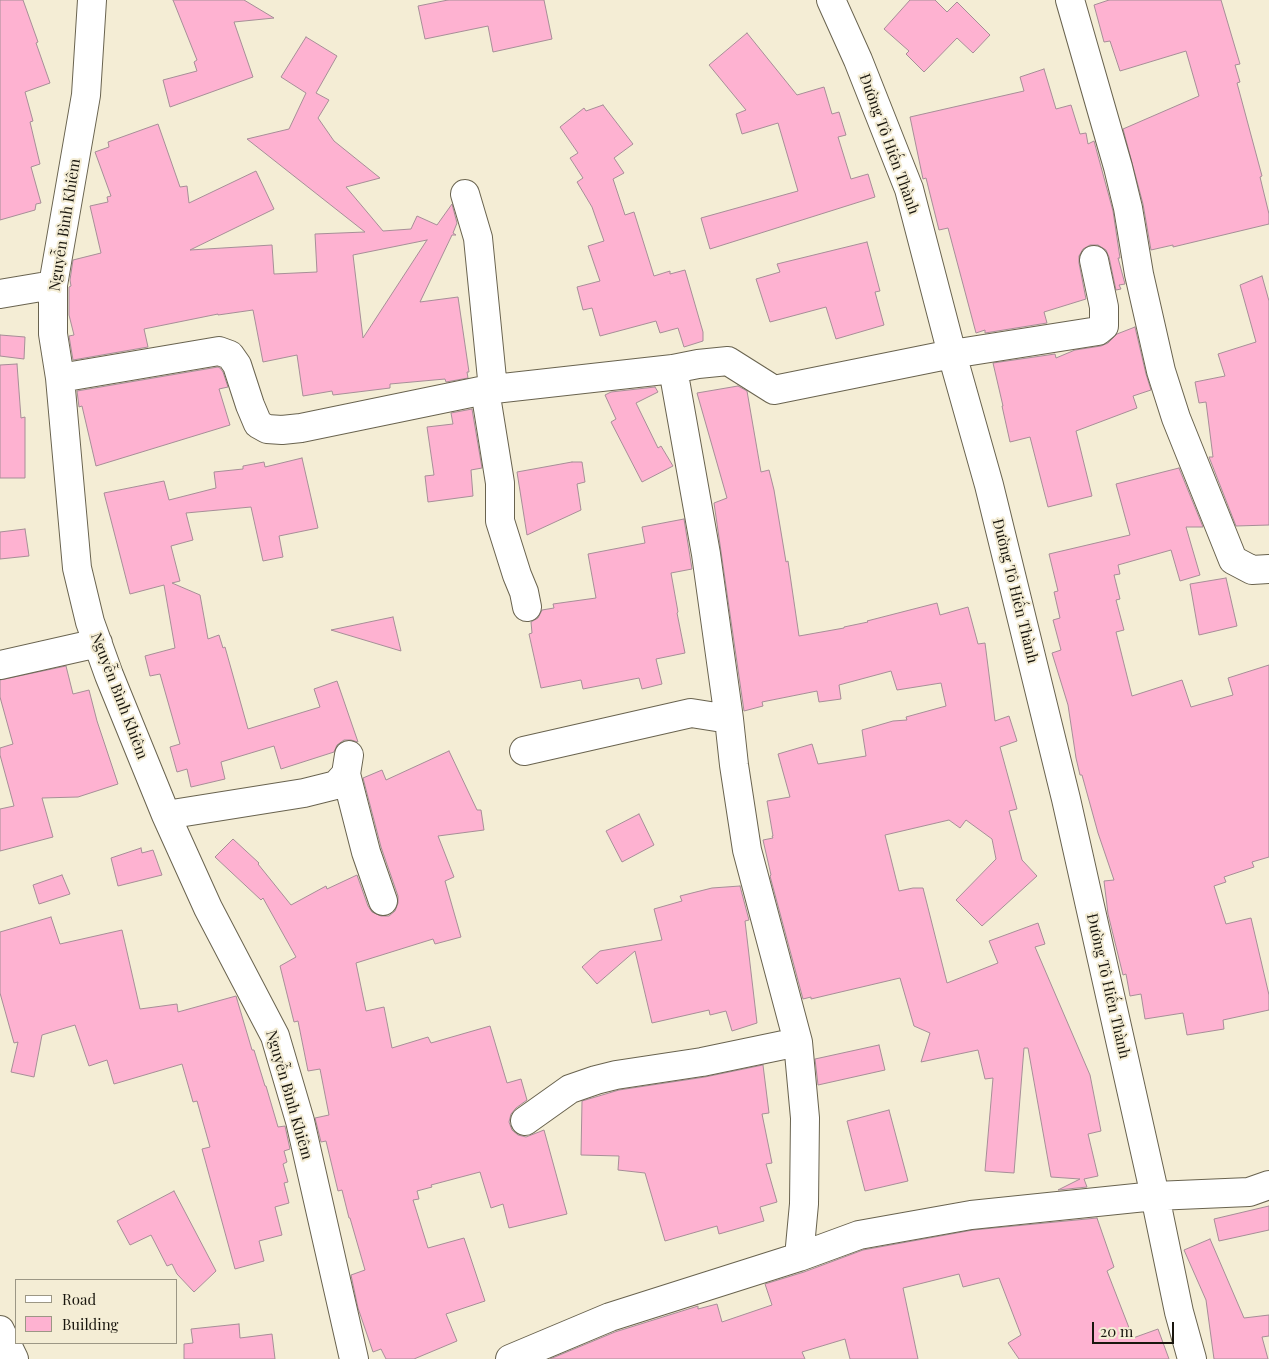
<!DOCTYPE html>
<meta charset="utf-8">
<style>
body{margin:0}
#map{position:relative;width:1269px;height:1359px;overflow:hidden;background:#f4edd5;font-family:"Playfair Display",serif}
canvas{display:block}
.legend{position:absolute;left:15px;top:1279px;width:162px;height:65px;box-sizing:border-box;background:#f4edd5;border:1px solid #9c9785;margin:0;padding:6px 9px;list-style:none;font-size:15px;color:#19160e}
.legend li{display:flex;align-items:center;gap:10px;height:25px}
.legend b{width:25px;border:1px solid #9c9785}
.scale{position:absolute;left:1092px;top:1322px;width:82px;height:22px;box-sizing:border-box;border:2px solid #19160e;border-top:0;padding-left:6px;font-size:15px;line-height:18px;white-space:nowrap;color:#19160e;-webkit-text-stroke:4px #f4edd5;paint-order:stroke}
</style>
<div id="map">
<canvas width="1269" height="1359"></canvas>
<ul class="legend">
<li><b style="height:6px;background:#fff"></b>Road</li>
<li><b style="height:14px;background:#feb2d1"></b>Building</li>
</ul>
<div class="scale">20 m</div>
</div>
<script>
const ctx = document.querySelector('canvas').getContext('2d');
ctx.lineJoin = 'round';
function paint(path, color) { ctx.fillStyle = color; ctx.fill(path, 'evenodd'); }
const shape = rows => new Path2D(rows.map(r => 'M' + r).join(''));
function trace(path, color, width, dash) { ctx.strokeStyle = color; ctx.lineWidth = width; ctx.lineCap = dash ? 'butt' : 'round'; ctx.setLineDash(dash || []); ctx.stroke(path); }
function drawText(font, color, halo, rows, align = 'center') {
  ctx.font = font + ' "Playfair Display",serif'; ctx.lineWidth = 4; ctx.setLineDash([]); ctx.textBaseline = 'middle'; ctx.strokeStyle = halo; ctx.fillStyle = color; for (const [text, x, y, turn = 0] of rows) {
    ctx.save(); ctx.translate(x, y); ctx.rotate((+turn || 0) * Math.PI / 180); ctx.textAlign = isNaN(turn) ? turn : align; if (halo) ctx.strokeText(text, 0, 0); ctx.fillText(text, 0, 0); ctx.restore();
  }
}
const building = shape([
 [0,0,23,0,38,42,36,43,50,83,25,92,33,121,30,122,40,164,31,167,41,203,36,204,35,210,0,220,0,0],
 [173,0,244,0,274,18,234,22,253,77,170,107,163,80,197,71,194,62,197,60,173,0],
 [448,0,544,0,552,39,493,52,488,26,425,39,418,6,448,0],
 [910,0,935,0,947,12,957,2,990,35,973,53,957,38,924,72,906,54,909,51,884,29,910,0],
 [1109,0,1221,0,1240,64,1235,65,1240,82,1237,83,1262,176,1260,177,1269,214,1269,224,1173,247,1173,245,1151,250,1143,204,1123,129,1199,96,1186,51,1120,71,1110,41,1104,42,1094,5,1109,0],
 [747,33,797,95,824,87,832,114,839,112,846,135,838,137,851,179,868,174,875,197,710,249,701,218,798,191,778,123,742,134,736,114,746,110,709,65,747,33],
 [306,37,337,56,316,93,329,100,318,118,334,141,380,178,346,187,383,231,411,229,417,216,437,225,452,204,457,223,453,233,456,235,452,235,420,302,458,297,469,372,467,372,468,378,446,382,445,379,390,384,390,388,333,395,332,391,303,396,297,355,263,362,253,310,218,315,218,314,144,329,148,347,73,360,69,336,74,335,69,315,69,287,71,286,70,280,73,260,101,253,90,206,108,202,107,197,111,196,95,152,109,147,108,142,158,124,180,187,187,186,189,203,256,171,274,209,190,250,272,245,274,274,317,272,315,234,365,232,247,139,289,129,306,93,281,77,306,37],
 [427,240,363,338,353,255,427,240],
 [1044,69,1056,109,1071,105,1080,134,1086,133,1088,144,1094,141,1113,211,1120,258,1118,258,1125,284,1119,285,1121,289,1116,290,1109,257,1106,250,1098,245,1090,245,1083,249,1079,256,1079,263,1086,299,1044,312,1047,323,985,333,985,330,976,333,948,228,939,230,926,178,923,179,910,117,1024,91,1020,77,1044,69],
 [603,105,633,144,614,158,624,173,613,179,625,215,634,212,654,276,670,271,670,274,685,270,703,332,703,341,684,347,678,328,660,333,656,321,600,336,592,308,583,310,577,287,600,281,588,246,604,241,592,207,577,182,583,178,570,158,578,153,560,127,584,108,586,111,603,105],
 [867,242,880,291,875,292,884,325,836,339,826,307,770,322,756,279,780,272,777,264,867,242],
 [1262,276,1269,301,1269,525,1236,526,1209,457,1213,457,1206,402,1199,403,1195,382,1225,376,1218,354,1256,342,1240,285,1262,276],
 [1135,327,1146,374,1151,390,1133,396,1137,408,1076,431,1092,496,1048,507,1030,437,1010,442,1002,406,1003,406,993,363,1055,354,1056,358,1075,350,1101,346,1108,343,1117,334,1135,327],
 [0,335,25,337,24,359,0,356,0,335],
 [17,364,21,418,25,417,25,478,0,478,0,365,17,364],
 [218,367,220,368,223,372,228,387,219,389,230,425,96,466,82,406,79,407,77,391,218,367],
 [738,386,747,391,761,472,769,470,774,490,786,562,788,561,799,636,844,628,844,627,868,622,867,621,937,603,940,615,968,607,978,644,985,643,995,721,1009,716,1017,741,1000,747,1017,809,1009,811,1022,860,1037,876,982,926,956,900,996,859,992,839,966,820,960,828,949,820,885,835,899,891,913,888,923,888,947,983,998,963,989,941,1038,923,1045,944,1035,947,1090,1075,1101,1131,1088,1134,1098,1176,1084,1179,1087,1187,1058,1190,1080,1179,1051,1177,1028,1048,1024,1048,1014,1173,985,1171,993,1078,985,1079,978,1050,921,1062,930,1033,914,1026,900,978,811,999,811,997,803,999,770,876,771,875,763,840,773,838,772,836,773,836,767,801,790,797,778,754,812,744,818,764,866,756,862,730,893,721,907,720,906,717,946,706,941,683,897,690,891,671,839,685,841,699,819,702,817,691,762,702,763,706,744,711,714,503,727,498,697,393,738,386],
 [655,387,658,392,636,403,658,448,661,446,673,466,642,482,611,422,616,419,605,395,611,392,655,387],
 [472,409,482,468,471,470,473,496,428,502,425,476,434,475,427,427,453,424,451,413,472,409],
 [302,458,318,528,279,536,283,557,263,561,251,507,186,513,193,540,171,546,180,581,172,583,200,595,208,639,219,635,223,648,225,647,248,729,320,707,314,689,337,681,358,742,351,740,344,740,337,745,334,752,281,769,274,746,221,762,225,779,191,787,187,769,177,772,170,747,180,744,160,674,150,676,145,656,175,648,164,585,130,594,104,493,164,481,169,500,216,488,214,472,243,469,243,466,264,462,265,467,302,458],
 [572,462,582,462,585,482,577,484,581,510,527,535,517,472,572,462],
 [1179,468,1203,527,1186,527,1200,575,1180,581,1171,550,1118,565,1120,574,1114,575,1120,599,1116,600,1124,630,1116,632,1132,696,1182,680,1191,707,1233,695,1228,678,1269,665,1269,857,1252,862,1254,867,1224,877,1226,882,1214,886,1226,924,1251,918,1269,995,1269,1010,1223,1020,1224,1029,1187,1035,1183,1013,1145,1019,1141,994,1130,996,1126,974,1123,975,1108,914,1104,881,1114,880,1098,833,1082,775,1080,775,1076,758,1068,705,1052,653,1061,650,1053,620,1060,618,1054,592,1058,591,1049,554,1130,535,1116,484,1179,468],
 [684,519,692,569,671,573,678,612,677,613,685,653,656,659,662,684,642,689,639,678,583,689,581,680,541,688,529,634,532,633,531,622,538,618,542,610,554,608,553,604,596,598,588,554,645,543,642,527,684,519],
 [25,529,29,556,0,559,0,532,25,529],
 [1226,578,1237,626,1199,635,1190,584,1226,578],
 [393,617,401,651,331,630,393,617],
 [66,666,73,694,89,690,97,721,118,784,78,797,42,798,53,837,0,851,0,809,14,806,0,755,0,748,13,744,0,697,0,680,66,666],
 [449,751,477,810,481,810,484,830,438,836,454,877,445,881,461,937,435,944,433,939,356,963,366,1011,384,1007,392,1048,428,1037,431,1043,490,1026,507,1083,521,1079,527,1100,516,1108,511,1114,509,1122,512,1130,518,1135,526,1137,544,1130,567,1214,509,1228,503,1204,491,1208,480,1172,431,1185,432,1187,417,1191,419,1199,413,1200,428,1248,464,1238,485,1301,446,1314,457,1341,414,1359,386,1359,381,1349,373,1352,358,1308,351,1275,365,1270,350,1218,349,1218,342,1190,338,1191,326,1141,321,1142,315,1118,329,1115,320,1069,308,1071,298,1021,294,1022,280,966,296,957,263,898,261,900,215,857,233,839,259,863,258,864,291,905,326,886,327,889,357,875,368,906,372,912,381,916,389,916,395,911,398,903,398,896,381,847,363,778,382,770,386,780,449,751],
 [639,814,654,845,622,862,606,831,639,814],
 [141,848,142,853,153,850,162,875,118,886,111,858,141,848],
 [62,875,70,894,39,904,33,885,62,875],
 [740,886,749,920,745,921,757,1023,732,1031,726,1011,710,1015,709,1010,652,1023,635,951,597,984,582,967,600,951,662,940,654,909,682,901,680,896,712,888,740,886],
 [51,917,60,944,122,930,140,1009,177,1004,178,1012,236,996,252,1050,254,1050,265,1086,266,1086,278,1127,285,1126,290,1149,284,1151,287,1162,283,1164,288,1182,284,1183,289,1203,275,1207,282,1235,259,1241,264,1261,235,1269,202,1149,210,1147,197,1101,193,1102,182,1064,114,1084,107,1060,89,1066,75,1025,42,1035,34,1077,11,1072,18,1042,14,1043,0,993,0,932,51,917],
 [879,1045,885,1070,818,1085,815,1059,879,1045],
 [763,1065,769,1113,762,1114,772,1163,766,1164,777,1202,760,1207,764,1221,719,1234,717,1226,665,1241,645,1173,618,1170,619,1156,581,1155,582,1101,619,1090,705,1077,763,1065],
 [889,1110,908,1181,865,1191,847,1121,889,1110],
 [174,1191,216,1271,194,1292,177,1274,172,1264,167,1266,151,1235,130,1245,117,1221,174,1191],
 [1269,1206,1269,1230,1219,1241,1214,1219,1269,1206],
 [1097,1218,1114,1267,1107,1271,1133,1338,1158,1329,1169,1359,1019,1359,1008,1343,1021,1335,999,1278,963,1287,959,1274,903,1288,918,1359,850,1359,845,1339,802,1352,805,1359,550,1359,615,1332,698,1306,698,1309,717,1304,722,1322,772,1305,765,1284,804,1272,863,1250,973,1230,1097,1218],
 [1210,1239,1244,1318,1269,1315,1269,1336,1262,1337,1268,1359,1214,1359,1206,1300,1184,1250,1210,1239],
 [239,1324,240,1338,272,1334,275,1359,184,1359,184,1344,193,1343,191,1329,239,1324]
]);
paint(building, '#feb2d1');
trace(building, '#a68e97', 1);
const minor = shape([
 [92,0,86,95,53,285,53,334,60,378,77,568,90,622,109,675,166,815,208,908,275,1036,300,1121,354,1359],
 [831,0,858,60,909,189,952,354,989,485,1066,799,1155,1196,1179,1312,1192,1359],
 [1070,0,1118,167,1128,208,1139,274,1161,371,1176,418,1233,560,1252,570,1269,569],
 [465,194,478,238,493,389],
 [0,294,53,285],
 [673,369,706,554,729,719],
 [60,378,219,351,230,355,237,365,250,405,258,424,267,429,282,430,301,428,485,390,673,369,698,364,728,361,774,390,952,354,1098,331,1104,326,1104,307,1094,260],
 [485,390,500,483,500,521,517,575,524,592,527,607],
 [0,665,98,643],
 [524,751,691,713,729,719,734,765,747,850,798,1042,805,1118,804,1204,799,1257],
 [346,774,366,852,383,901],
 [166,815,304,793,336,785,346,774,349,755],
 [525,1121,570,1089,596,1080,616,1075,702,1062,798,1042],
 [0,1330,14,1359],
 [510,1359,610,1317,799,1257,859,1235,971,1215,1155,1196,1249,1192,1269,1185]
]);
trace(minor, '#69634f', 30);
trace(minor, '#fff', 28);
drawText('15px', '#19160e', '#f4edd5', [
 ["Đường Tô Hiến Thành",889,144,70],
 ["Nguyễn Bình Khiêm",65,225,-81],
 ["Đường Tô Hiến Thành",1015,591,76],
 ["Nguyễn Bình Khiêm",119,696,69],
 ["Đường Tô Hiến Thành",1108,986,77],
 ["Nguyễn Bình Khiêm",289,1095,74]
]);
</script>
